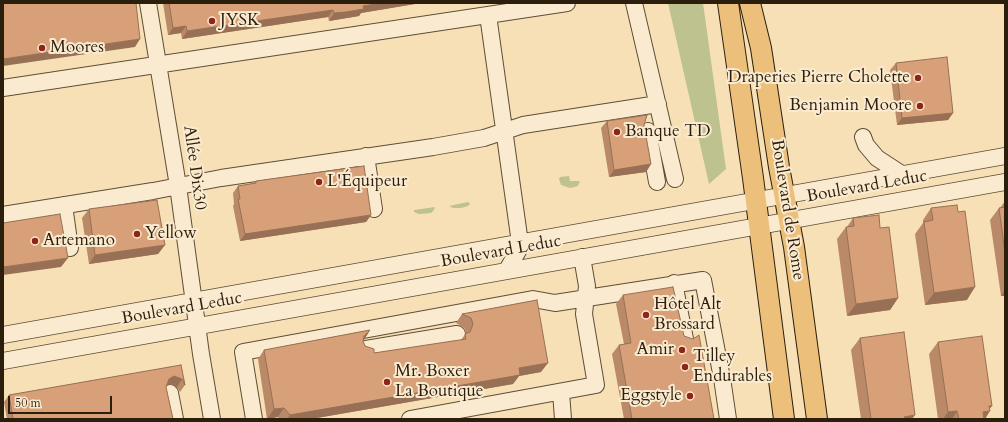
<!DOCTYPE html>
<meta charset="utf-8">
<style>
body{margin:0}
#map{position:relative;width:1008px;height:422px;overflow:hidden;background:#f8e0b6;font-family:Cardo,serif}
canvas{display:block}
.frame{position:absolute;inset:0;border:4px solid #2c1e0c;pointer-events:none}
.scale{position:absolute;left:8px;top:396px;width:104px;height:18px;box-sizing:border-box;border:2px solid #2c1e0c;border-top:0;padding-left:5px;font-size:12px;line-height:14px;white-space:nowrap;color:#2c1e0c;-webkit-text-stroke:3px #faebd0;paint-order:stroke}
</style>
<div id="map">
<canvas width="1008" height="422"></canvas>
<div class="frame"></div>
<div class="scale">50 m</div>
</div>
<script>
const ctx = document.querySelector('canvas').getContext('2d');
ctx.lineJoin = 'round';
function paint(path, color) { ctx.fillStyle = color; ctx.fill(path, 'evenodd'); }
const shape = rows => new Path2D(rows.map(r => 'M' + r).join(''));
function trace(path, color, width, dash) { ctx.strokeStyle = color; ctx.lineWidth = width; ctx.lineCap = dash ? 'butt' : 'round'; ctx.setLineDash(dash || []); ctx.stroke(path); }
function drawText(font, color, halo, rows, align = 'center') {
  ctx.font = font + ' Cardo,serif'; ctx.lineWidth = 4; ctx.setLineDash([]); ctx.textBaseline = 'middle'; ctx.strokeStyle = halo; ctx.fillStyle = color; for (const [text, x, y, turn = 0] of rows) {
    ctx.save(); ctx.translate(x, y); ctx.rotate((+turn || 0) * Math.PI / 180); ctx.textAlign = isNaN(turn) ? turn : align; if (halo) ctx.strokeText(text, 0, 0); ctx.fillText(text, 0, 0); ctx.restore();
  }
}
paint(shape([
 [668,3,703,3,726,169,709,184],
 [569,176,570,181,580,181,578,186,570,188,561,185,559,179,560,177],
 [468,202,470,204,468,206,461,208,453,208,449,206],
 [435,207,434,210,431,213,419,214,414,212,414,210]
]), '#bdc28e');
const minor = shape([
 [148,3,178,186,201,354,212,419],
 [634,3,675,179],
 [488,15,519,236,518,251,507,270],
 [3,88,567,3],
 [648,131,657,182],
 [863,137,866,145,877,158,903,175],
 [366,156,374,209],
 [64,205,70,248],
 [3,215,153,191,221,178,433,147,484,138,523,125,658,104],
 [674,283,685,339],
 [3,335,1005,156],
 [366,349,457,334],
 [3,361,1005,182],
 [561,392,563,419],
 [170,393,175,419],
 [254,419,243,352,533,299,555,303,703,280,722,378,728,419],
 [410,419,596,385,584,314,587,286,582,257]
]);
const major = shape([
 [728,3,753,178,784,419],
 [750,3,761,48,779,167,794,247,817,419]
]);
trace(minor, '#5f4e36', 18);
trace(major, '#2c1e0c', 22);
trace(minor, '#faebd0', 16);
trace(major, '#ecc07b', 20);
paint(shape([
 [163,3,421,3,361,13,359,16,329,21,328,17,182,39,181,33,168,35],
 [896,63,953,113,948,120,897,125,890,70],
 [607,121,644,125,651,164,646,172,609,177,601,128],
 [256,181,371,215,366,222,240,241,233,206,234,204,233,193,238,186,254,183],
 [1005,201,1005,296,1001,296,990,220,999,208,1000,208],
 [931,208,967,300,925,305,915,234,923,223,923,220],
 [89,209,165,245,158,254,89,264,82,218],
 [853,218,880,228,898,298,890,310,847,316,837,239,846,227,847,227],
 [623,295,684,336,714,419,624,419,612,354,619,345,624,344,616,304],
 [537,300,541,372,519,376,513,384,311,419,279,419,278,417,267,419,258,359,264,350,370,330,363,341,365,346,374,353,461,340,466,333,464,328,456,323,462,314],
 [860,338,912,419,861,419,851,350],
 [938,342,990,408,985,419,938,419,929,354],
 [181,365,185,385,180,392,177,387,169,384,167,385,166,387,173,419,7,419,4,402,9,395]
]), '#ba8a68');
paint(shape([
 [381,3,421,3,361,13,359,16,329,21,334,13,363,6],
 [333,10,328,17,182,39,187,31],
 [186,26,181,33,168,35,173,28],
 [140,39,135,47,3,66,3,59],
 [953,113,948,120,897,125,902,118],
 [651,164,646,172,609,177,614,170],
 [371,215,366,222,240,241,245,234],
 [165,245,158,254,89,264,95,255],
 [68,258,61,267,3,275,3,267],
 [975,287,967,300,925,305,934,293],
 [1005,290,1005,296,1001,296],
 [898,298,890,310,847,316,856,304],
 [370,330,364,340,357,345,364,336],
 [548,363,541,372,519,376,513,384,311,419,287,419,290,415,519,368],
 [174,376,182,379,177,387,169,384,164,386,169,379],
 [989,406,992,406,987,412,990,411,985,419,979,419,983,412],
 [284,408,278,417,267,419,274,409],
 [957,411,952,419,943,419,948,412],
 [915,415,912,419,903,419,904,417]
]), '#977055');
const building = shape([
 [3,3,136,3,140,39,3,59,3,3],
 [169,3,381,3,363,6,364,9,346,12,334,13,333,10,187,31,186,26,173,28,169,3],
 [947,57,953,113,902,118,896,63,947,57],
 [647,115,644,125,651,164,614,170,607,121,647,115],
 [364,166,371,215,245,234,238,199,240,199,238,186,256,183,256,181,364,166],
 [157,200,165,245,95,255,89,209,157,200],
 [957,205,958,212,965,211,975,287,934,293,924,222,933,220,931,208,957,205],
 [1005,207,1005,253,999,208,1005,207],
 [60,214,68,258,3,267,3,223,60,214],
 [879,215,880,228,889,227,898,298,856,304,846,227,854,226,853,218,879,215],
 [673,287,684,336,693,339,699,335,714,419,632,419,619,345,631,343,623,295,673,287],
 [537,300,548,363,519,368,520,375,290,415,284,408,274,409,264,350,370,330,364,336,363,341,365,346,374,349,374,353,466,339,465,334,470,332,473,324,471,318,462,314,537,300],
 [904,332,915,415,904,417,905,419,871,419,860,338,904,332],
 [982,336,992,406,989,406,990,411,983,412,984,419,959,419,957,411,948,412,938,342,982,336],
 [181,365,185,385,182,379,174,376,169,379,166,387,173,419,13,419,9,395,181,365]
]);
paint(building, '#d8a079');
trace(building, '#977055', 1);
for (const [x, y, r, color] of [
 [212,21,4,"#8f2418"],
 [42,48,4,"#8f2418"],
 [918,78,4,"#8f2418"],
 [920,106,4,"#8f2418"],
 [617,132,4,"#8f2418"],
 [319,182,4,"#8f2418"],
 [137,234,4,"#8f2418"],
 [35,241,4,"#8f2418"],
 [646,315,4,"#8f2418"],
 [682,350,4,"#8f2418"],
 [685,367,4,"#8f2418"],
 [387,382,4,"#8f2418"],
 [690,396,4,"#8f2418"]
]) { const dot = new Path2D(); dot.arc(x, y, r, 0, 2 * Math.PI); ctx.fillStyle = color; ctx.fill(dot); trace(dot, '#faebd0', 1.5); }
drawText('17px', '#2c1e0c', '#faebd0', [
 ["JYSK",220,21],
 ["Moores",50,48],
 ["Draperies Pierre Cholette",910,78,"right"],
 ["Benjamin Moore",912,106,"right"],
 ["Banque TD",625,132],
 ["L'Équipeur",327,182],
 ["Yellow",145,234],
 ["Artemano",43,241],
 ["Hôtel Alt",654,305],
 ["Brossard",654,325],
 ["Amir",674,350,"right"],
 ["Tilley",693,357],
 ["Endurables",693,377],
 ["Mr. Boxer",395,372],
 ["La Boutique",395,392],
 ["Eggstyle",682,396,"right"]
], 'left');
drawText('17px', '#2c1e0c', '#faebd0', [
 ["Allée Dix30",194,168,82],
 ["Boulevard Leduc",867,187,-10],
 ["Boulevard de Rome",787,210,81],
 ["Boulevard Leduc",501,252,-10],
 ["Boulevard Leduc",182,309,-10]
]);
</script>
